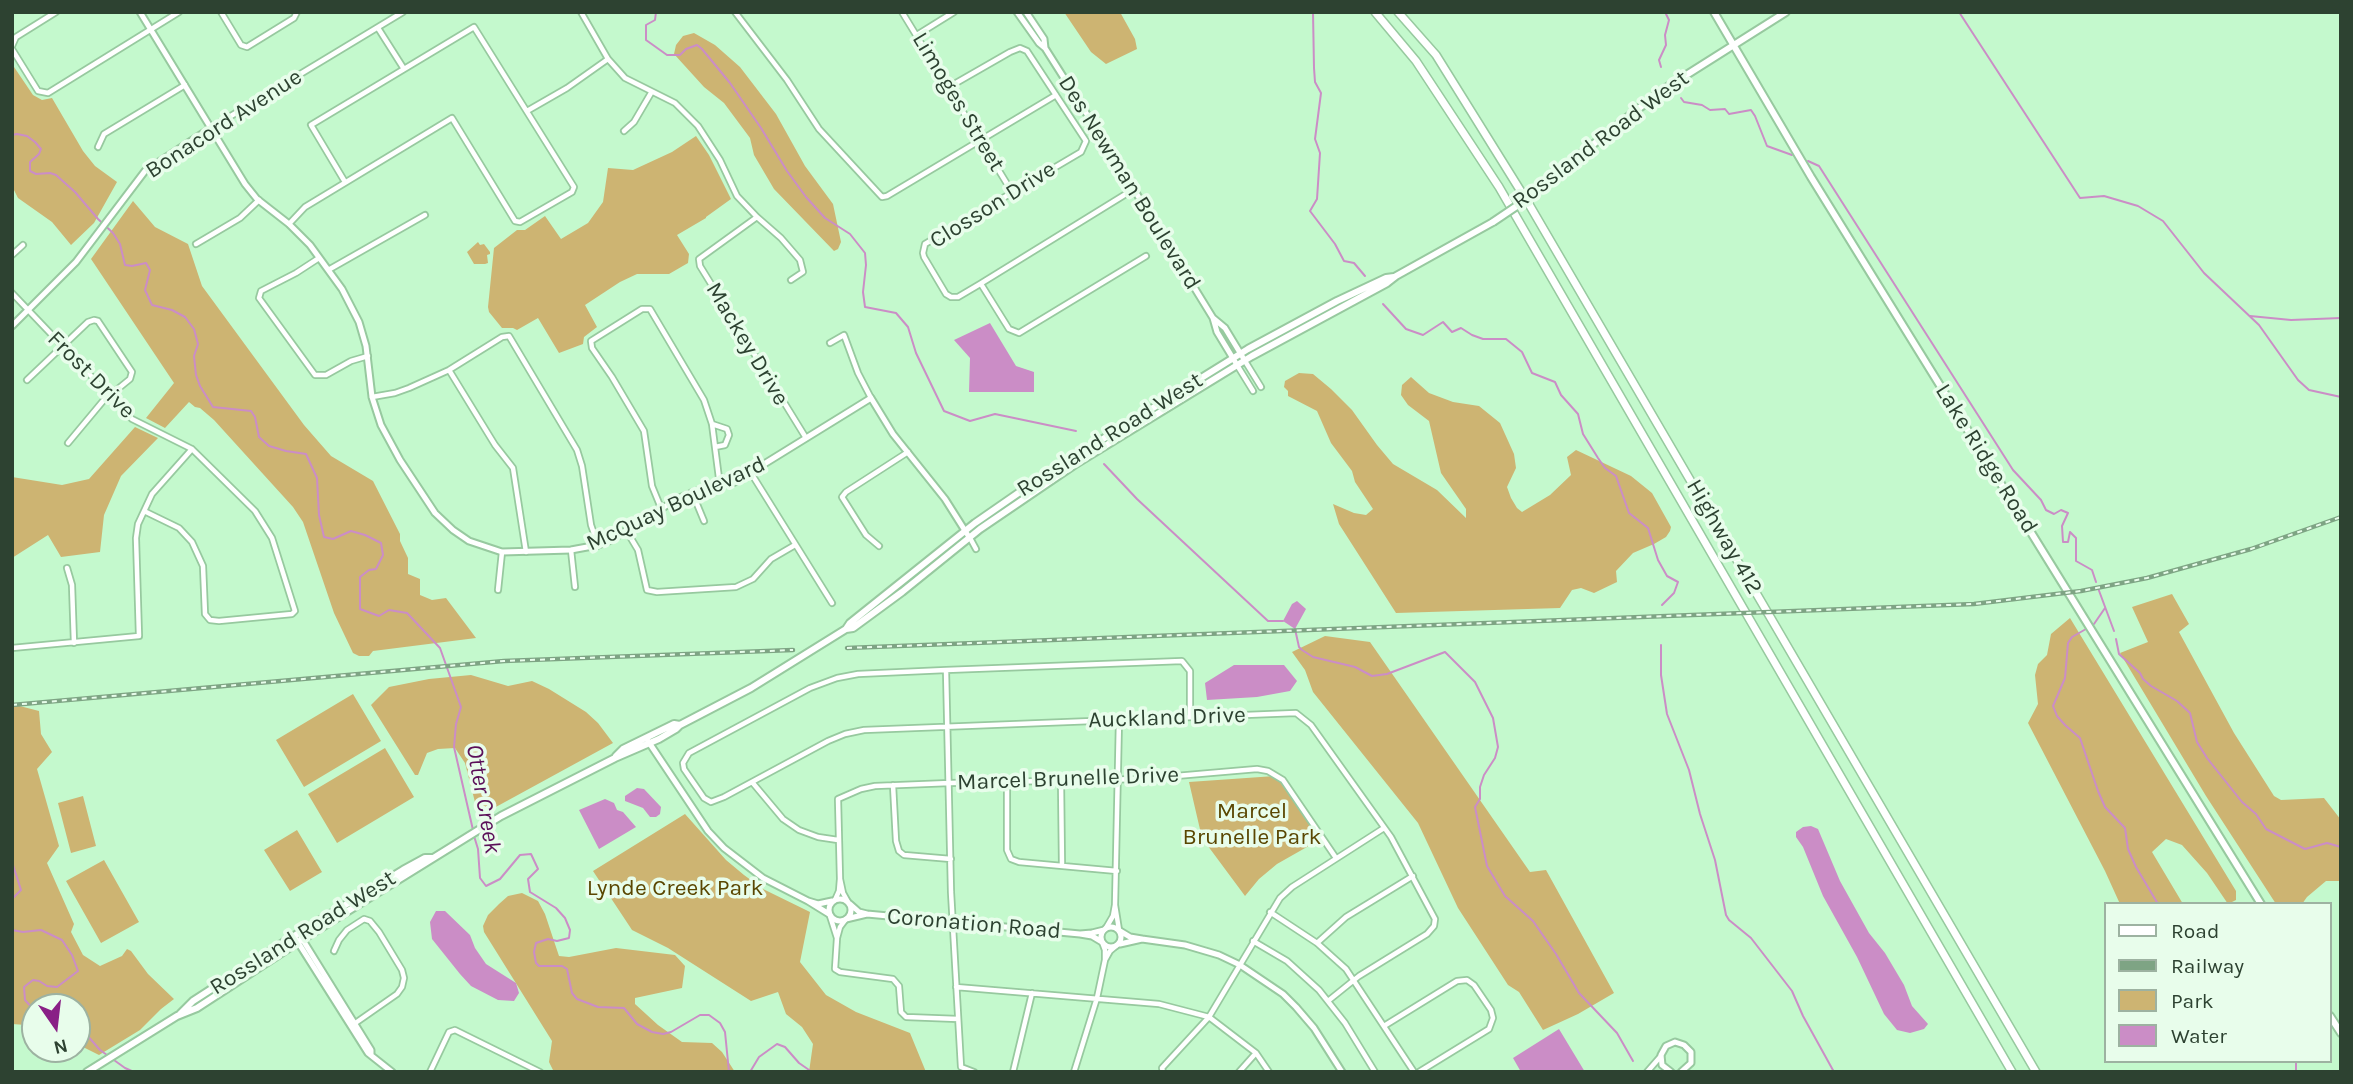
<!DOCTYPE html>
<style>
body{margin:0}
#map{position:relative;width:2353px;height:1084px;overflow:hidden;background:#c4f9cd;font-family:Karla,sans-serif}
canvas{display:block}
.frame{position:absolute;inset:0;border:14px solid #2d4231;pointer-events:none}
.legend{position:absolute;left:2104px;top:902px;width:228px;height:161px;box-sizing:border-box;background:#e8fdeb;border:2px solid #9db2a1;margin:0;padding:9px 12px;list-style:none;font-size:21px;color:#2d4231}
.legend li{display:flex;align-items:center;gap:14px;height:35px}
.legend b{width:35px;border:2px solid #9db2a1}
.north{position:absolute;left:21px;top:993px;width:70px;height:70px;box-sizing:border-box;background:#e8fdeb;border:2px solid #9db2a1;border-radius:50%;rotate:166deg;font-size:19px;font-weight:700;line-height:28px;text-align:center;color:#2d4231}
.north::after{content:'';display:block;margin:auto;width:24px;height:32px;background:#892086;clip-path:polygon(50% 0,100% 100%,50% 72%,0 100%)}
</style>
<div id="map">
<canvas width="2353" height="1084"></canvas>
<div class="frame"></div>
<ul class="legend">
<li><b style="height:9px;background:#fff"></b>Road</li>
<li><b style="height:9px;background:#7ea484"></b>Railway</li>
<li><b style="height:19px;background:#cdb472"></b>Park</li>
<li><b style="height:19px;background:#cb8dc6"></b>Water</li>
</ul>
<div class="north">N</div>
</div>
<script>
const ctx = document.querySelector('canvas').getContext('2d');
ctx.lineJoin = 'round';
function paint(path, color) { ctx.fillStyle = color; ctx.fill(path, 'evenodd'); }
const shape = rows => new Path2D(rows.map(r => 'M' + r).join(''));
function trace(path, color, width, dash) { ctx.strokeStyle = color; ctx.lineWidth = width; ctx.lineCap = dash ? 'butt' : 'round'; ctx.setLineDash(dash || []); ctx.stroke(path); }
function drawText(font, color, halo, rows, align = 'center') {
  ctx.font = font + ' Karla,sans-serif'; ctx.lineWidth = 7; ctx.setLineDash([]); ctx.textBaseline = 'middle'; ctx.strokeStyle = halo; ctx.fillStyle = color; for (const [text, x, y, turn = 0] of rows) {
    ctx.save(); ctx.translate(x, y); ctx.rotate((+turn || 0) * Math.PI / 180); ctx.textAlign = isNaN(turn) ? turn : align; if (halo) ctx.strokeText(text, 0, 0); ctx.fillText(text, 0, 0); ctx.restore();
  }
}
paint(shape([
 [1064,12,1120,12,1135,39,1137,49,1106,64,1091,52],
 [694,33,715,45,740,67,776,114,805,166,833,204,841,242,838,249,834,251,774,189,754,155,750,138,724,103,704,87,674,54,676,45,683,36],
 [12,64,33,95,42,100,52,98,83,151,95,166,117,182,94,223,71,245,52,222,18,198,12,186],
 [696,136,709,155,731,199,706,217,706,218,677,235,689,254,688,263,669,274,637,274,620,282,585,305,597,327,584,337,583,344,559,353,538,318,517,330,513,328,502,328,489,312,488,307,494,248,517,230,525,230,545,216,561,239,588,223,603,202,608,168,633,170,672,152],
 [133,201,155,227,188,244,202,286,304,425,331,456,373,481,400,534,400,541,408,558,408,574,420,579,420,595,432,600,446,598,476,638,373,651,369,656,359,656,353,653,334,613,303,522,293,507,214,420,200,408,195,407,189,402,165,428,146,418,174,383,91,259],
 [478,242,480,245,484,244,490,252,490,254,487,255,488,263,485,264,474,264,467,252],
 [1299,373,1313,374,1331,389,1352,410,1377,445,1393,464,1437,490,1466,518,1466,509,1441,473,1429,421,1408,405,1401,395,1402,385,1411,377,1429,393,1453,402,1479,406,1500,423,1514,454,1516,468,1507,487,1511,498,1517,508,1522,512,1550,495,1571,475,1567,457,1576,450,1631,476,1652,493,1671,527,1670,531,1666,537,1654,544,1633,553,1616,571,1617,582,1594,593,1581,588,1572,590,1560,608,1396,613,1339,524,1333,504,1354,513,1366,515,1373,509,1355,482,1352,471,1331,443,1317,411,1288,396,1288,391,1284,387,1285,381],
 [135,427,158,438,121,476,104,515,100,552,61,557,48,535,12,558,12,477,62,485,89,479],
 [2172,594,2189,624,2179,632,2234,733,2274,796,2281,800,2324,798,2341,820,2341,881,2326,881,2307,897,2302,904,2276,904,2206,796,2120,653,2148,642,2132,607],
 [2070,618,2236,891,2236,900,2228,904,2207,873,2182,845,2166,839,2152,852,2183,904,2120,904,2105,871,2028,723,2038,704,2035,675,2038,664,2047,655,2051,634],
 [1325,636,1370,642,1530,872,1546,870,1614,993,1578,1014,1543,1030,1519,992,1508,985,1458,908,1418,823,1313,692,1305,670,1292,652],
 [471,675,508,686,532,681,549,689,586,712,598,723,613,743,494,808,477,810,465,763,455,748,438,749,427,753,418,775,415,775,371,705,389,687,429,679],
 [353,694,381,741,304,787,276,740],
 [12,704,39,711,41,734,52,752,37,769,59,846,47,863,74,924,71,932,83,955,100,966,122,956,127,949,131,951,148,974,174,999,161,1009,140,1030,99,1055,77,1044,77,1007,35,1007,35,1030,26,1025,12,1024],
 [385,748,414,797,337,843,308,794],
 [1275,776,1284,784,1321,839,1277,864,1259,879,1245,896,1202,838,1189,782],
 [83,796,96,846,71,853,58,803],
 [685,814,726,860,744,875,763,889,810,912,800,962,826,995,856,1012,910,1033,926,1072,809,1072,813,1044,802,1027,786,1014,778,992,751,1001,668,948,632,930,593,871],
 [297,830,322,872,290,891,264,850],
 [104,860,139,922,101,943,66,881],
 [522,893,538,901,545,914,559,956,569,957,616,948,675,955,685,966,682,988,635,998,635,1004,658,1025,682,1042,712,1043,722,1052,735,1072,554,1072,549,1062,552,1041,484,932,483,926,488,915,499,904,508,896]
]), '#cdb472');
paint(shape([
 [990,323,1016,366,1034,372,1034,392,969,392,970,358,954,340],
 [1297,601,1306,609,1295,629,1283,621,1292,604],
 [1234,665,1284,665,1297,681,1290,691,1257,697,1207,700,1205,683],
 [637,788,644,789,661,807,660,814,656,817,650,817,643,808,625,801,625,796],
 [605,799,614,803,617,810,623,812,636,827,599,849,579,810],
 [1811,826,1818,829,1840,881,1869,933,1885,953,1904,985,1912,1006,1928,1024,1924,1029,1910,1033,1897,1030,1884,1014,1857,957,1823,896,1803,847,1796,837,1796,832,1803,827],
 [436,911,445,911,470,935,475,948,486,964,516,983,519,993,514,1001,498,1000,471,986,460,974,432,939,430,922],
 [1559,1029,1585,1072,1521,1072,1513,1058]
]), '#cb8dc6');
trace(shape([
 [656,12,655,20,646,25,646,40,667,55,680,55,686,49,697,45,702,49,730,83,761,128,787,171,806,197,825,218,850,234,865,253,866,265,863,292,865,307,896,313,908,327,916,353,944,411,970,421,995,414,1076,431],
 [1313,12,1314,68,1315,82,1321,93,1315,139,1320,153,1317,199,1310,211,1335,244,1344,261,1354,263,1365,276],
 [1959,12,2080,198,2104,196,2138,206,2163,221,2204,273,2259,325,2298,380,2309,390,2341,397],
 [1661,67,1659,60,1666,45,1665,35,1669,20,1665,12],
 [1681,98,1684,102,1702,105,1710,110,1725,109,1729,114,1751,110,1755,116,1767,146,1792,155],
 [12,135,17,134,27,136,35,142,41,149,39,154,30,162,30,171,36,174,50,173,56,175,75,192,98,219,113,233,120,244,125,265,132,266,146,263,150,270,145,290,152,305,172,310,185,317,194,329,198,344,194,356,196,375,200,386,213,407,251,411,255,417,259,437,269,446,286,451,306,454,317,478,319,515,324,537,333,539,351,531,365,535,381,543,383,555,376,569,369,570,360,577,360,609,379,616,389,610,407,613,440,648,461,707,456,724,454,747,473,830],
 [1808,161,1819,166,2013,470,2041,500,2046,510,2054,514,2061,510,2068,513,2062,526,2063,542,2068,542,2070,532,2076,538,2076,561,2092,570,2096,582],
 [1383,304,1406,329,1423,335,1443,322,1452,332,1461,328,1472,335,1483,339,1506,339,1522,352,1532,373,1555,382,1561,395,1578,414,1583,434,1598,458,1605,468,1616,476,1629,513,1648,528,1658,560,1667,576,1678,582,1674,593,1662,605],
 [2250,316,2291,320,2341,318],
 [1104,464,1137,499,1268,621,1283,621],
 [2098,588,2114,631],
 [2094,624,2105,608],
 [1295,629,1299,647,1302,650,1313,657,1355,667,1372,676,1387,674,1445,652,1475,682,1493,718,1498,747,1495,758,1484,775,1480,787,1480,799,1475,807,1487,866,1505,896,1533,921,1556,954,1579,993,1617,1033,1633,1061],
 [2086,629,2072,637,2068,643,2065,678,2053,706,2057,716,2065,725,2080,738,2098,791,2105,807,2125,828,2128,849,2136,867,2158,904],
 [2116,639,2119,654,2140,673,2143,679,2151,686,2177,701,2190,713,2197,742,2207,758,2242,802,2256,814,2266,829,2305,849,2327,843,2341,847],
 [1661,645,1661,675,1667,714,1689,770,1700,814,1715,860,1726,915,1729,920,1751,938,1792,991,1803,1016,1834,1072],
 [474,836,478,849,480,878,486,886,500,879,520,855,531,854,538,869,528,879,530,892,556,908,565,918,570,930,569,938,557,941,548,939,536,943,534,952,536,963,539,966,562,966,567,969,572,993,577,999,598,1007,624,1008,637,1024,652,1032,663,1034,671,1032,700,1015,709,1015,720,1023,725,1032,729,1072],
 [12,862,21,890,12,899],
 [12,930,23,932,41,930,62,940,72,955,78,971,57,987,47,986,39,981,33,980,24,987,25,1000,35,1011],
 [77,1030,86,1034,100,1050,125,1068,134,1072],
 [2296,1061,2296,1072],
 [750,1072,759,1057,777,1044,785,1047,799,1063,812,1072]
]), '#cb8dc6', 2);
const minor = shape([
 [221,12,241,45,247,47,294,18,297,12],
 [581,12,608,59,625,78,675,103,698,126,720,160,737,196,757,217,781,238,800,260,803,272,791,280],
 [735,12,787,80,819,129,882,197,887,196,1056,95],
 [902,12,1012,192],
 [378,28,404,69],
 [917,35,954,12],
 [12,46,16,37,56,12],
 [12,49,38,91,48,93,179,12],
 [949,87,1010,52,1020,48,1027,51,1086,141,1081,152,925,244,923,253,924,257,946,294,951,297,958,297,980,284,1134,189],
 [527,111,567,88,608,59],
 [211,128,403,12],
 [624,131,634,122,651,93],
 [98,147,104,134,185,85],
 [757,217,699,259,700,266,806,438],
 [289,224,305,207,452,118,515,221,520,222,572,192,574,187,474,27,311,125,345,182],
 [196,244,240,218,259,200],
 [12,255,23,245],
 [319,258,296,273,261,291,259,298,315,375,326,375,351,361,368,356],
 [330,269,425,215],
 [981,284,1009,329,1019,333,1146,256],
 [12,293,132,419,192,449,255,511,272,538,295,611,292,614,219,621,210,620,205,614,203,566,192,542,179,528,144,511],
 [830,343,844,335,858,373,871,398],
 [1245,361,1261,387],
 [1237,365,1253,391],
 [449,370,495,445,513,468,526,552],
 [27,380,88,322,94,320,98,321,132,372,130,379,103,401,68,443],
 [372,397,395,393,409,388,449,370,502,337,509,336,577,450,582,466,591,525,598,545],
 [712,424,727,429,729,435,725,445,715,447],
 [751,473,832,603],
 [692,492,704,521],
 [661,508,652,486,644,431,612,377,592,348,591,341,642,309,650,309,704,400,712,424,720,486],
 [626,530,638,550,647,590,657,592,736,587,753,579,771,559,795,545],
 [970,538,976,549],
 [879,546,866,535,842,497,846,492,908,452],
 [571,550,575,587],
 [67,568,72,585,74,643],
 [498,590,502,552],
 [12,648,139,636,136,538,138,524,152,494,192,449],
 [946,670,858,674,837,678,810,688,689,753,683,763,684,769,704,798,711,802,724,797,828,741,845,734,864,730,1296,713,1311,725,1391,837,1435,919,1434,926,1427,934,1359,976,1328,1001],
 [1061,781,1062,866],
 [752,782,783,819,799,830,818,837,838,840],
 [1007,782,1007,850,1011,859,1019,862,1117,871],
 [893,785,896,841,899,851,904,855,951,859],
 [840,879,838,799,861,789,875,786,950,783,1141,779,1257,769,1268,771,1283,780,1336,858],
 [835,900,839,891,840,879,843,893,848,902],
 [1115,905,1119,720],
 [1270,912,1317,943,1346,969,1414,1072],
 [830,916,837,938,840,927,846,919],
 [1106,928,1113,916,1115,905,1119,930],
 [837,938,835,969,840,972,893,979,899,986,901,1012,906,1017,958,1019],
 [1253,941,1287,961,1319,990,1345,1023,1375,1072],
 [1102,942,1105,950,1105,960,1110,951,1117,945],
 [1317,943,1346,917,1413,876],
 [334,951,339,940,347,930,364,919,370,921,379,932,402,970,404,978,402,987,397,994,354,1024],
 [956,987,1159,1004,1209,1017,1256,1053,1269,1072],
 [1384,1026,1457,981,1467,980,1474,985,1491,1010,1493,1018,1489,1029,1419,1072],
 [430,1072,449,1032,455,1030,540,1072],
 [974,1072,961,1067,951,892,946,670,1182,661,1190,671,1190,717],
 [1013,1072,1032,993],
 [1074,1072,1097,998,1105,960],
 [1163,1072,1162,1068,1209,1017,1280,898,1292,887,1384,828],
 [1239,1072,1256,1053],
 [1647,1072,1661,1056]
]);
const tertiary = shape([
 [140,12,245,184,257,199,289,224,310,245,342,289,359,322,366,346,372,397,381,425,400,460,435,513,453,530,469,541,502,552,571,550,598,545,611,540,677,499,705,488,735,482,871,398,893,434,945,499,969,537],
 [1017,12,1039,43,1045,48,1114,157,1213,318,1217,332,1237,365],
 [1026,12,1044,39,1045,48],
 [1213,318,1225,328,1245,361],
 [12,326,76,262,145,171,211,128],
 [648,741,708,831,724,848,763,878,808,901],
 '829 910a11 11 0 1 1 22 0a11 11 0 1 1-22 0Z',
 [829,914,808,901,818,904,832,901],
 [867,914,1080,934],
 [846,919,867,914,859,912,850,904],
 '1101 937a10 10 0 1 1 20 0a10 10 0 1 1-20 0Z',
 [1120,931,1130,937,1142,939,1120,944],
 [294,936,368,1053,392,1072],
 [301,937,371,1050,371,1054],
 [1142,939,1185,945,1219,955,1240,965,1283,994,1296,1007,1314,1028,1342,1072],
 [1102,942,1092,936,1080,934,1092,933,1104,930],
 [1671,1072,1662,1065,1661,1055,1666,1046,1675,1042,1684,1045,1691,1052,1691,1063,1681,1072]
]);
const secondary = shape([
 [1714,12,1811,177,2261,904],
 [1536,193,1572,161,1661,91,1786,12],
 [846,629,850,623,975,523,1040,478,1248,349,1337,301,1386,278,1394,277],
 [616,756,623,749,674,724,680,725],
 [180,1014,193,1001,289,939,403,870,425,858,433,858],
 [2330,1016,2341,1033],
 [87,1072,177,1016,197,1008,298,942,501,816,615,758,659,739,676,729,680,725,751,688,846,629,853,628,902,592,980,529,1074,465,1252,356,1387,283,1396,276,1493,222]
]);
const motorway = shape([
 [1375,12,1416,61,1499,187,2012,1072],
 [1398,12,1436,55,1530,206,2036,1072]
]);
trace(minor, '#97c99f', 8);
trace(tertiary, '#97c99f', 9);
trace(secondary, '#97c99f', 10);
trace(motorway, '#97c99f', 10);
trace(minor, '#fff', 4.5);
trace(tertiary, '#fff', 5);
trace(secondary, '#fff', 6);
trace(motorway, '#fff', 7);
const rail = shape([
 [847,648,1974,604,2081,591,2147,578,2251,549,2341,517],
 [12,705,504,661,793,650]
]);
trace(rail, '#7ea484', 4.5);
trace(rail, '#e8fdeb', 2, [5]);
const secondaryBridge = shape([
 [1493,222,1536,193]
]);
trace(secondaryBridge, '#97c99f', 10, []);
trace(secondaryBridge, '#fff', 6);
drawText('23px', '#2d4231', '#e8fdeb', [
 ["Limoges Street",958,102,59],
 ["Bonacord Avenue",224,124,-33],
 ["Rossland Road West",1601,140,-37],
 ["Des Newman Boulevard",1129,183,58],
 ["Closson Drive",993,205,-32],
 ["Mackey Drive",747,344,59],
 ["Frost Drive",91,375,45],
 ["Rossland Road West",1110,435,-32],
 ["Lake Ridge Road",1986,459,58],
 ["McQuay Boulevard",676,504,-25],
 ["Highway 412",1724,537,60],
 ["Auckland Drive",1167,718,-2],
 ["Marcel Brunelle Drive",1068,779,-2],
 ["Coronation Road",974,924,5],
 ["Rossland Road West",303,933,-32]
]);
drawText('23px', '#5a4601', '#e8fdeb', [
 ["Marcel",1252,811],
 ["Brunelle Park",1252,837],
 ["Lynde Creek Park",675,888]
]);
drawText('italic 24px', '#5b1059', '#e8fdeb', [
 ["Otter Creek",483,799,80]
]);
</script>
